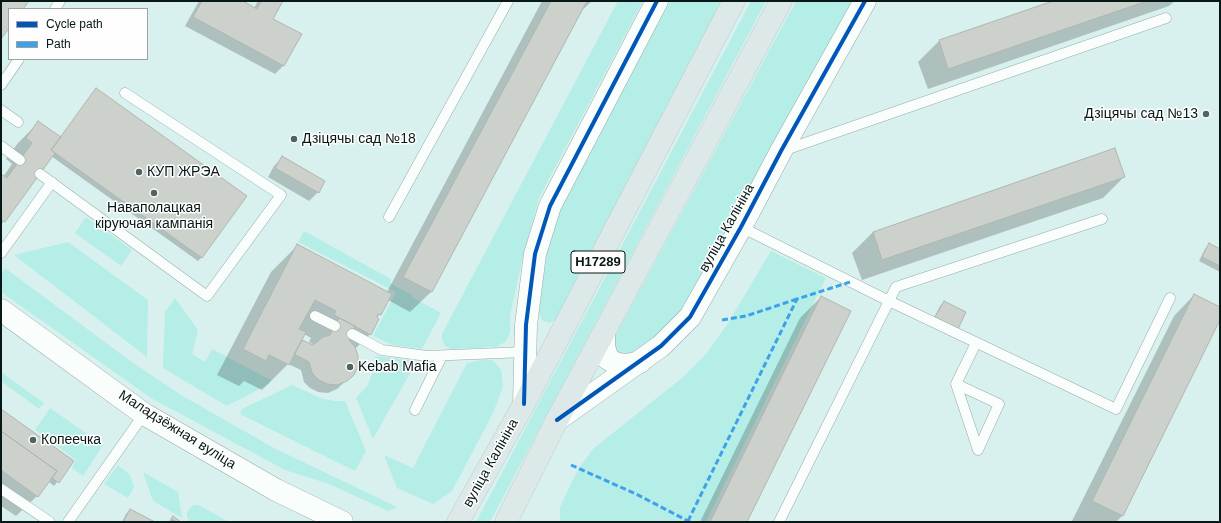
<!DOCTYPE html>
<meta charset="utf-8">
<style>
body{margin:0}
#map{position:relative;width:1221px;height:523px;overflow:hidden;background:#d9f1ee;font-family:Helvetica,sans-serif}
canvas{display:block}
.frame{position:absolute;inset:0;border:2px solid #071816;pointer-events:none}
.legend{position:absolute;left:8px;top:8px;width:140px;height:52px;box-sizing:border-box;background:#fefefe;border:1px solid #9ba2a1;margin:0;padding:5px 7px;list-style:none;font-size:12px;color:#071816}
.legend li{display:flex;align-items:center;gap:8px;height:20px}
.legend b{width:20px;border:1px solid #9ba2a1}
</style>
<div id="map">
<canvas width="1221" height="523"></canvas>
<div class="frame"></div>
<ul class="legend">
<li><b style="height:5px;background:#0057b8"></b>Cycle path</li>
<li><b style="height:5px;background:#3ca2ea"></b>Path</li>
</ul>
</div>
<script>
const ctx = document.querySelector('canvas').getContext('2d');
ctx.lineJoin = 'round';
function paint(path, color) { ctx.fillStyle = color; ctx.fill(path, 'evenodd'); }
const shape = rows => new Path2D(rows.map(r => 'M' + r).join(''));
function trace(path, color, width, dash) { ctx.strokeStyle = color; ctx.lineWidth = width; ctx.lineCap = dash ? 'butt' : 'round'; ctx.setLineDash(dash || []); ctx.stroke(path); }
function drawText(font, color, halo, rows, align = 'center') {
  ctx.font = font + ' Helvetica,sans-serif'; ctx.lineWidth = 3; ctx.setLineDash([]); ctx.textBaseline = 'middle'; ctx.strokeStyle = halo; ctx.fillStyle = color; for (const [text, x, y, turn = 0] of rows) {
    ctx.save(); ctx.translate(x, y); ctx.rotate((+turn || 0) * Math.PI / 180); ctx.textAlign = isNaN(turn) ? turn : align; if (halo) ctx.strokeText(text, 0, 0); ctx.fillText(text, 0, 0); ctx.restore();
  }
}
paint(shape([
 [618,1,643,1,539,198,524,252,510,315,510,333,505,342,496,347,451,349,445,346,442,340,442,334],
 [670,1,726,1,557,319,549,323,542,320,538,312,544,255,559,209],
 [751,1,766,1,490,522,476,522],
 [796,1,853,1,682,313,657,338,628,356,620,357,611,344],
 [86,217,132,250,121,266,75,233],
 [304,231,391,279,390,283,412,295,412,297,441,313,422,349,393,345,373,336,396,292,298,242],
 [68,242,148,300,147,357,14,255],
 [771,251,826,278,706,522,560,522,560,507,578,469,594,448,682,378,706,354,728,323],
 [5,268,129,360,181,395,274,448,397,507,388,511,329,484,285,470,151,398,1,292,2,273],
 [175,298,198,330,192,354,205,362,212,349,271,380,269,384,227,406,163,368,165,312],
 [375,356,417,361,373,439,356,398,367,386,373,372],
 [487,359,494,361,501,370,503,387,493,413,452,491,433,504,397,488,384,455,413,468,467,363],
 [1,372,44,403,39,409,1,381],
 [292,385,323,399,335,401,345,401,366,451,355,471,240,414,242,409],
 [50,408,103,445,83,476,72,468,76,460,35,430],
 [118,465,130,475,134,487,128,498,104,484],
 [143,472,178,492,182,518,153,501],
 [194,505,199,505,229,522,190,522,187,517,187,512,190,508]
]), '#b5ede7');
paint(shape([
 [199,1,241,1,254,8,258,1,282,1,272,19,300,34,283,66,275,74,185,26],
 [542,1,592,1,580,12,431,292,410,312,388,300,380,314,376,318,370,334,355,349,353,374,337,389,328,393,318,392,310,388,304,382,301,370,288,364,262,390,244,381,239,386,217,375,271,272,297,246,387,292],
 [304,334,311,338,309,342,315,345,314,347,300,340],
 [1056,1,1175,1,1169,6,928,89,918,62,939,41],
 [96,89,202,257,198,261,51,156,1,225,1,175,3,177,12,164,6,159,18,143,39,122,60,138],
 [1114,150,1124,177,1103,198,862,280,852,253,873,232],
 [283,157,324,182,318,192,309,201,268,177,274,166],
 [1210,244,1220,250,1220,272,1199,261,1205,249],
 [1194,295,1220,308,1220,318,1123,515,1116,522,1072,521,1174,316],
 [821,297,746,522,700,522,800,318],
 [944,302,957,328,932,322,940,306],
 [1,410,73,461,54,486,48,481,37,496,16,516,1,506],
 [130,510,153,522,122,522,126,514],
 [172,518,180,522,168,522]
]), '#0003');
const building = shape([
 [1,1,29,1,23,9,9,9,9,28,1,39,1,1],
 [202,1,243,1,257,9,261,1,283,1,273,19,302,34,284,66,193,17,202,1],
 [551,1,587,1,432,292,403,277,551,1],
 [1053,1,1147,1,948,69,939,40,1053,1],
 [96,88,247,196,202,258,51,150,96,88],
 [38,121,61,137,51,150,55,153,5,222,1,220,1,174,7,178,32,143,26,138,38,121],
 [1115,148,1125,177,882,260,873,232,1115,148],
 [282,156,325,181,319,193,275,168,282,156],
 [1209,243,1220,249,1220,266,1202,257,1209,243],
 [297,244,392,294,381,315,378,314,377,317,379,319,371,335,334,315,336,311,315,300,299,329,306,332,289,365,269,355,266,361,243,349,297,244],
 [1194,294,1220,307,1220,320,1123,516,1092,501,1194,294],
 [821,296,851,311,747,522,710,522,821,296],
 [944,301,966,312,958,329,935,317,944,301],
 [339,318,355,326,349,340,355,347,358,356,358,366,354,375,347,381,337,385,327,384,319,380,312,373,309,362,294,354,302,340,313,345,323,337,330,335,339,318],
 [1,409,74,461,59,483,52,478,57,471,1,431,1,409],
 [1,431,57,471,38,497,1,470,1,431],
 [130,509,155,522,123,522,130,509],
 [173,516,181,522,177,522,171,519,173,516]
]);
paint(building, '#ccd1cb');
trace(building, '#b0b5b0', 1);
const lane = shape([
 [55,9,60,1],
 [1,85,19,59],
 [1,110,18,122],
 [1,146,20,160],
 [785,150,1166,18],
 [40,174,207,296,281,195,125,93],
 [389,217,508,1],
 [741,227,889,301,1116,409,1170,298],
 [1,253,52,182],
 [315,316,335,326],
 [352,334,382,350,427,356,525,352],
 [956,384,999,404,978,450,956,384,976,343],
 [415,410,442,356],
 [1,489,50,522],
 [68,522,144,414],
 [779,522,896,287,1102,219]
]);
const secondary = shape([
 [1,310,144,414,276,490,342,522],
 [604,333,604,347,608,359,617,364,628,365,640,362],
 [524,404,526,325,535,254,550,206,657,1],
 [557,420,661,346,690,317,741,227,781,151,865,1]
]);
const primary = shape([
 [458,522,524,404,734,1],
 [506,522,557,420,781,1]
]);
trace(lane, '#98aba8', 11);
trace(secondary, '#98aba8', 23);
trace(primary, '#c0ccca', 23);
trace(lane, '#f9fdfc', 10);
trace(secondary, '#f9fdfc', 22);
trace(primary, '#dde9e9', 22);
trace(shape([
 [722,320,746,316,797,299],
 [571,465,636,494,690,522],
 [688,521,797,299,850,282]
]), '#3ca2ea', 3, [6, 3]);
trace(shape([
 [524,404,526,325,535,254,550,206,657,1],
 [557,420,661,346,690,317,741,227,781,151,865,1]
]), '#0057b8', 4);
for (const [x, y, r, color] of [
 [1206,114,4,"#506462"],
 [294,139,4,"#506462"],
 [139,172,4,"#506462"],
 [154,193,4,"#506462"],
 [350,367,4,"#506462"],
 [33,440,4,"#506462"]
]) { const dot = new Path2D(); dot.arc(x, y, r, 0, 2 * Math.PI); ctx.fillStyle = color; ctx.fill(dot); trace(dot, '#fefefe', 1.5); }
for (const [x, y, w] of [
 [598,262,54]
]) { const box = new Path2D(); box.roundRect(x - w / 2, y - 11, w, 22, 3); ctx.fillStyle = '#fefefe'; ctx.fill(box); trace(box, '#071816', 1); }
drawText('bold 13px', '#071816', null, [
 ["Н17289",598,262]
]);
drawText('14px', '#071816', '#fefefe', [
 ["Дзіцячы сад №13",1198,114,"right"],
 ["Дзіцячы сад №18",302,139],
 ["КУП ЖРЭА",147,172],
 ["Наваполацкая",154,208,"center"],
 ["кіруючая кампанія",154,224,"center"],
 ["Kebab Mafia",358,367],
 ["Копеечка",41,440]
], 'left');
drawText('14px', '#071816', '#fefefe', [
 ["вуліца Калініна",727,228,-61],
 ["Маладзёжная вуліца",177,430,32],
 ["вуліца Калініна",491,463,-61]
]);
</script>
